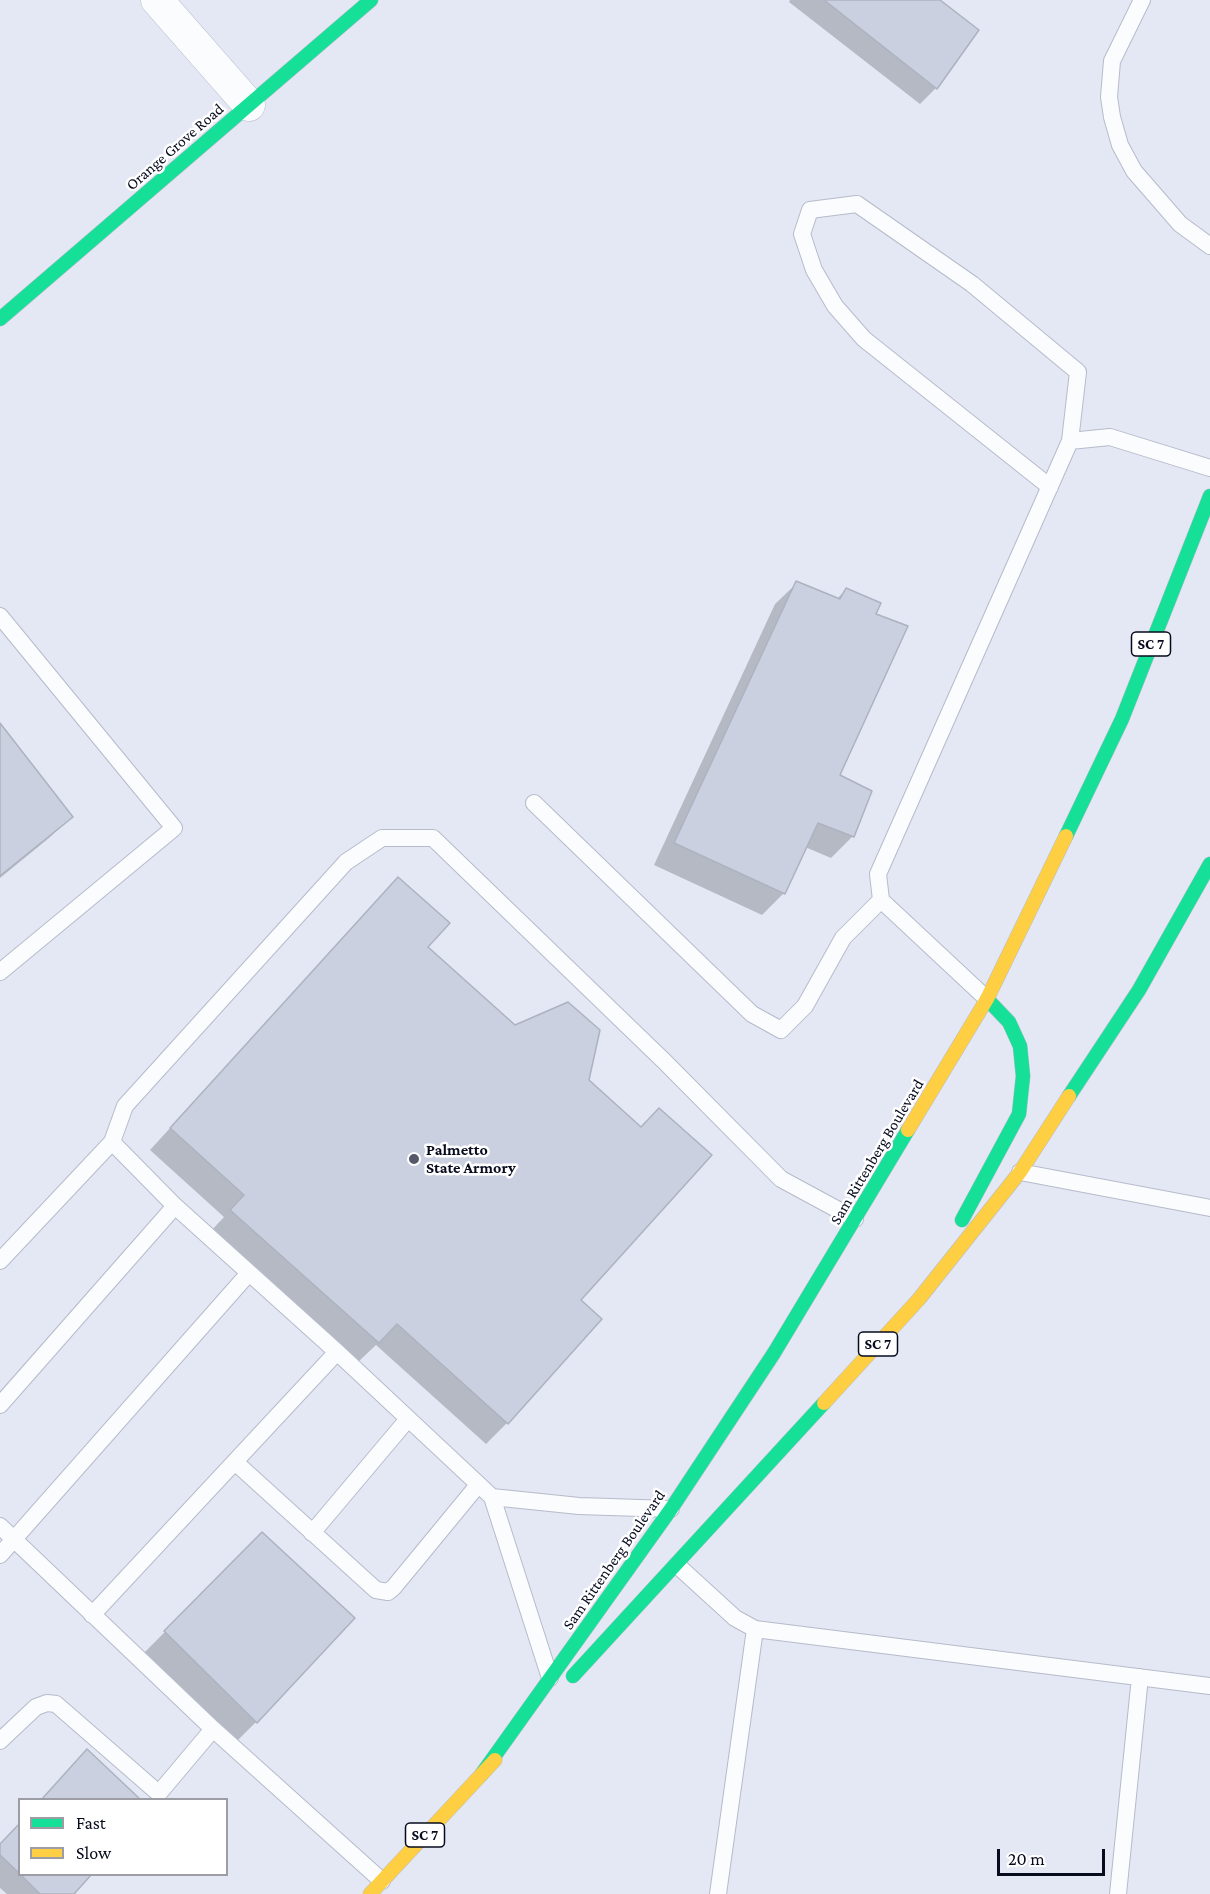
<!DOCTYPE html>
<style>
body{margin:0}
#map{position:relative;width:1210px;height:1894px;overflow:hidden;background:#e3e8f4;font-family:"Crimson Pro",serif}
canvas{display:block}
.legend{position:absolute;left:18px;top:1798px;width:210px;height:78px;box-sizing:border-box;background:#fff;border:2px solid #9c9da5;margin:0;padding:8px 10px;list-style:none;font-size:18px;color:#070b1e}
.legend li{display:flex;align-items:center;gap:12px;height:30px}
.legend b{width:30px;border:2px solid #9c9da5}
.scale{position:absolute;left:997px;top:1849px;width:108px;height:27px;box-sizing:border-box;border:3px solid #070b1e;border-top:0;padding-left:8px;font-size:18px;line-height:21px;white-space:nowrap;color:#070b1e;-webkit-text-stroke:4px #fff;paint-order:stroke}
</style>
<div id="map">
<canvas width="1210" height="1894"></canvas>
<ul class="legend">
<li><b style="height:8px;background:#16e098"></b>Fast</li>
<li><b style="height:8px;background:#ffcf43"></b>Slow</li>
</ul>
<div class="scale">20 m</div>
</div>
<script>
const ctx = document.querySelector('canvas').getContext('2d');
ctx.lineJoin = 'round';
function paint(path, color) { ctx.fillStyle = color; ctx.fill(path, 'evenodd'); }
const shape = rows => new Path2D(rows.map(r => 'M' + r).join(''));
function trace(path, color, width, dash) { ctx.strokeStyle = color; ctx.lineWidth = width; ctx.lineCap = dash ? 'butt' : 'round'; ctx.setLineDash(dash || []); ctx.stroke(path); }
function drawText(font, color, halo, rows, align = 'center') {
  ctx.font = font + ' "Crimson Pro",serif'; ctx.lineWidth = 5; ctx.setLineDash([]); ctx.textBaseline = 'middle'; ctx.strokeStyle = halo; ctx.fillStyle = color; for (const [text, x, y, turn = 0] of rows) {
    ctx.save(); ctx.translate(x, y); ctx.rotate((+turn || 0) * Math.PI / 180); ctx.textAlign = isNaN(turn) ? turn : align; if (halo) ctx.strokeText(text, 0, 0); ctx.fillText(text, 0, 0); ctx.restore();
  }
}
paint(shape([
 [790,0,937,0,936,88,920,104,789,2],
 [797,583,837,599,846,589,874,615,838,776,853,836,831,858,805,847,784,893,762,915,654,865,775,604],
 [0,726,71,817,49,838,0,878],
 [398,879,426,948,515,1027,587,1080,578,1300,507,1423,486,1444,376,1345,357,1363,210,1232,224,1217,150,1150],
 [262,1534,256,1722,235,1743,144,1653],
 [20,1823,20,1874,90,1874,72,1894,7,1894,0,1888,0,1844]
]), '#0003');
const building = shape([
 [824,0,940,0,979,30,937,89,824,0],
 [796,581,840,599,846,588,881,603,876,614,908,626,840,775,872,791,854,837,818,823,785,894,674,843,796,581],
 [0,723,73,817,0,876,0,723],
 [398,877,450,923,428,947,515,1025,568,1002,600,1030,589,1080,641,1127,659,1108,712,1155,581,1300,602,1319,508,1424,397,1324,379,1343,230,1210,244,1195,170,1128,398,877],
 [262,1532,355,1618,257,1723,164,1631,262,1532],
 [87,1749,141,1800,41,1800,87,1749],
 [20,1823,20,1874,0,1855,0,1844,20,1823],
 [20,1874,92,1874,74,1894,40,1894,20,1874]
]);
paint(building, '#cad0df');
trace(building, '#adb2c1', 1.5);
const lane = shape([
 [1142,0,1112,61,1109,97,1112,117,1120,145,1134,171,1180,224,1210,246],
 [1070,441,1110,437,1210,468],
 [0,616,174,828,0,972],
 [534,803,752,1014,781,1030,805,1006,843,938,881,900],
 [987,999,881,900,878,874,1070,441,1078,372,972,284,857,204,810,210,802,234,814,270,835,306,864,339,1050,487],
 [112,1142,125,1106,346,862,382,838,433,838,665,1062,781,1179,855,1219],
 [1020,1172,1210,1208],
 [0,1261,112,1142,175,1206,337,1352,492,1497],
 [0,1405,175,1206],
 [235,1462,376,1590,388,1592,394,1587,478,1485],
 [0,1526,213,1729,382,1881],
 [312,1533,408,1419],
 [0,1555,249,1273],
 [677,1565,735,1618,755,1629,1210,1686],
 [92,1615,337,1352],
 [550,1678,492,1497,579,1506,671,1509],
 [0,1741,36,1707,47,1703,56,1704,156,1791,160,1792,213,1729],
 [718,1894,755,1629],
 [1118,1894,1140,1677]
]);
const street = shape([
 [157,0,249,105]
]);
const fast = shape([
 [0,319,371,0],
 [1066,836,1122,719,1210,496],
 [1069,1096,1139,990,1210,864],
 [962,1220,1019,1114,1023,1076,1020,1046,1009,1022,987,999],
 [573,1676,824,1403],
 [481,1775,671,1509,774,1353,908,1130]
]);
const slow = shape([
 [908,1130,987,999,1066,836],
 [824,1403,919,1299,1020,1172,1069,1096],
 [370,1894,495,1760]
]);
trace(lane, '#b6bbcb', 18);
trace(street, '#b6bbcb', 33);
trace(fast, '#b6bbcb', 15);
trace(slow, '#b6bbcb', 15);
trace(lane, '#fbfcfd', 16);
trace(street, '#fbfcfd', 32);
trace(fast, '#16e098', 14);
trace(slow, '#ffcf43', 14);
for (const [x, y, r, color] of [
 [414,1159,6,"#545869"]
]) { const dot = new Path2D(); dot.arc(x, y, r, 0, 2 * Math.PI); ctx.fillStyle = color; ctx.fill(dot); trace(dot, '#fff', 2); }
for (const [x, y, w] of [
 [1151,644,39],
 [878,1344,39],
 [425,1835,39]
]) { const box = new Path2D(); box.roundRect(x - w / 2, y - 12, w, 24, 4.5); ctx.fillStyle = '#fff'; ctx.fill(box); trace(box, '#070b1e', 1.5); }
drawText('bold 15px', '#070b1e', null, [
 ["SC 7",1151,644],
 ["SC 7",878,1344],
 ["SC 7",425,1835]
]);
drawText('16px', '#070b1e', '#fff', [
 ["Orange Grove Road",175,147,-41],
 ["Sam Rittenberg Boulevard",877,1152,-59],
 ["Sam Rittenberg Boulevard",614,1560,-55]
]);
drawText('bold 16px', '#070b1e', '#fff', [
 ["Palmetto",426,1150],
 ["State Armory",426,1168]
], 'left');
</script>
